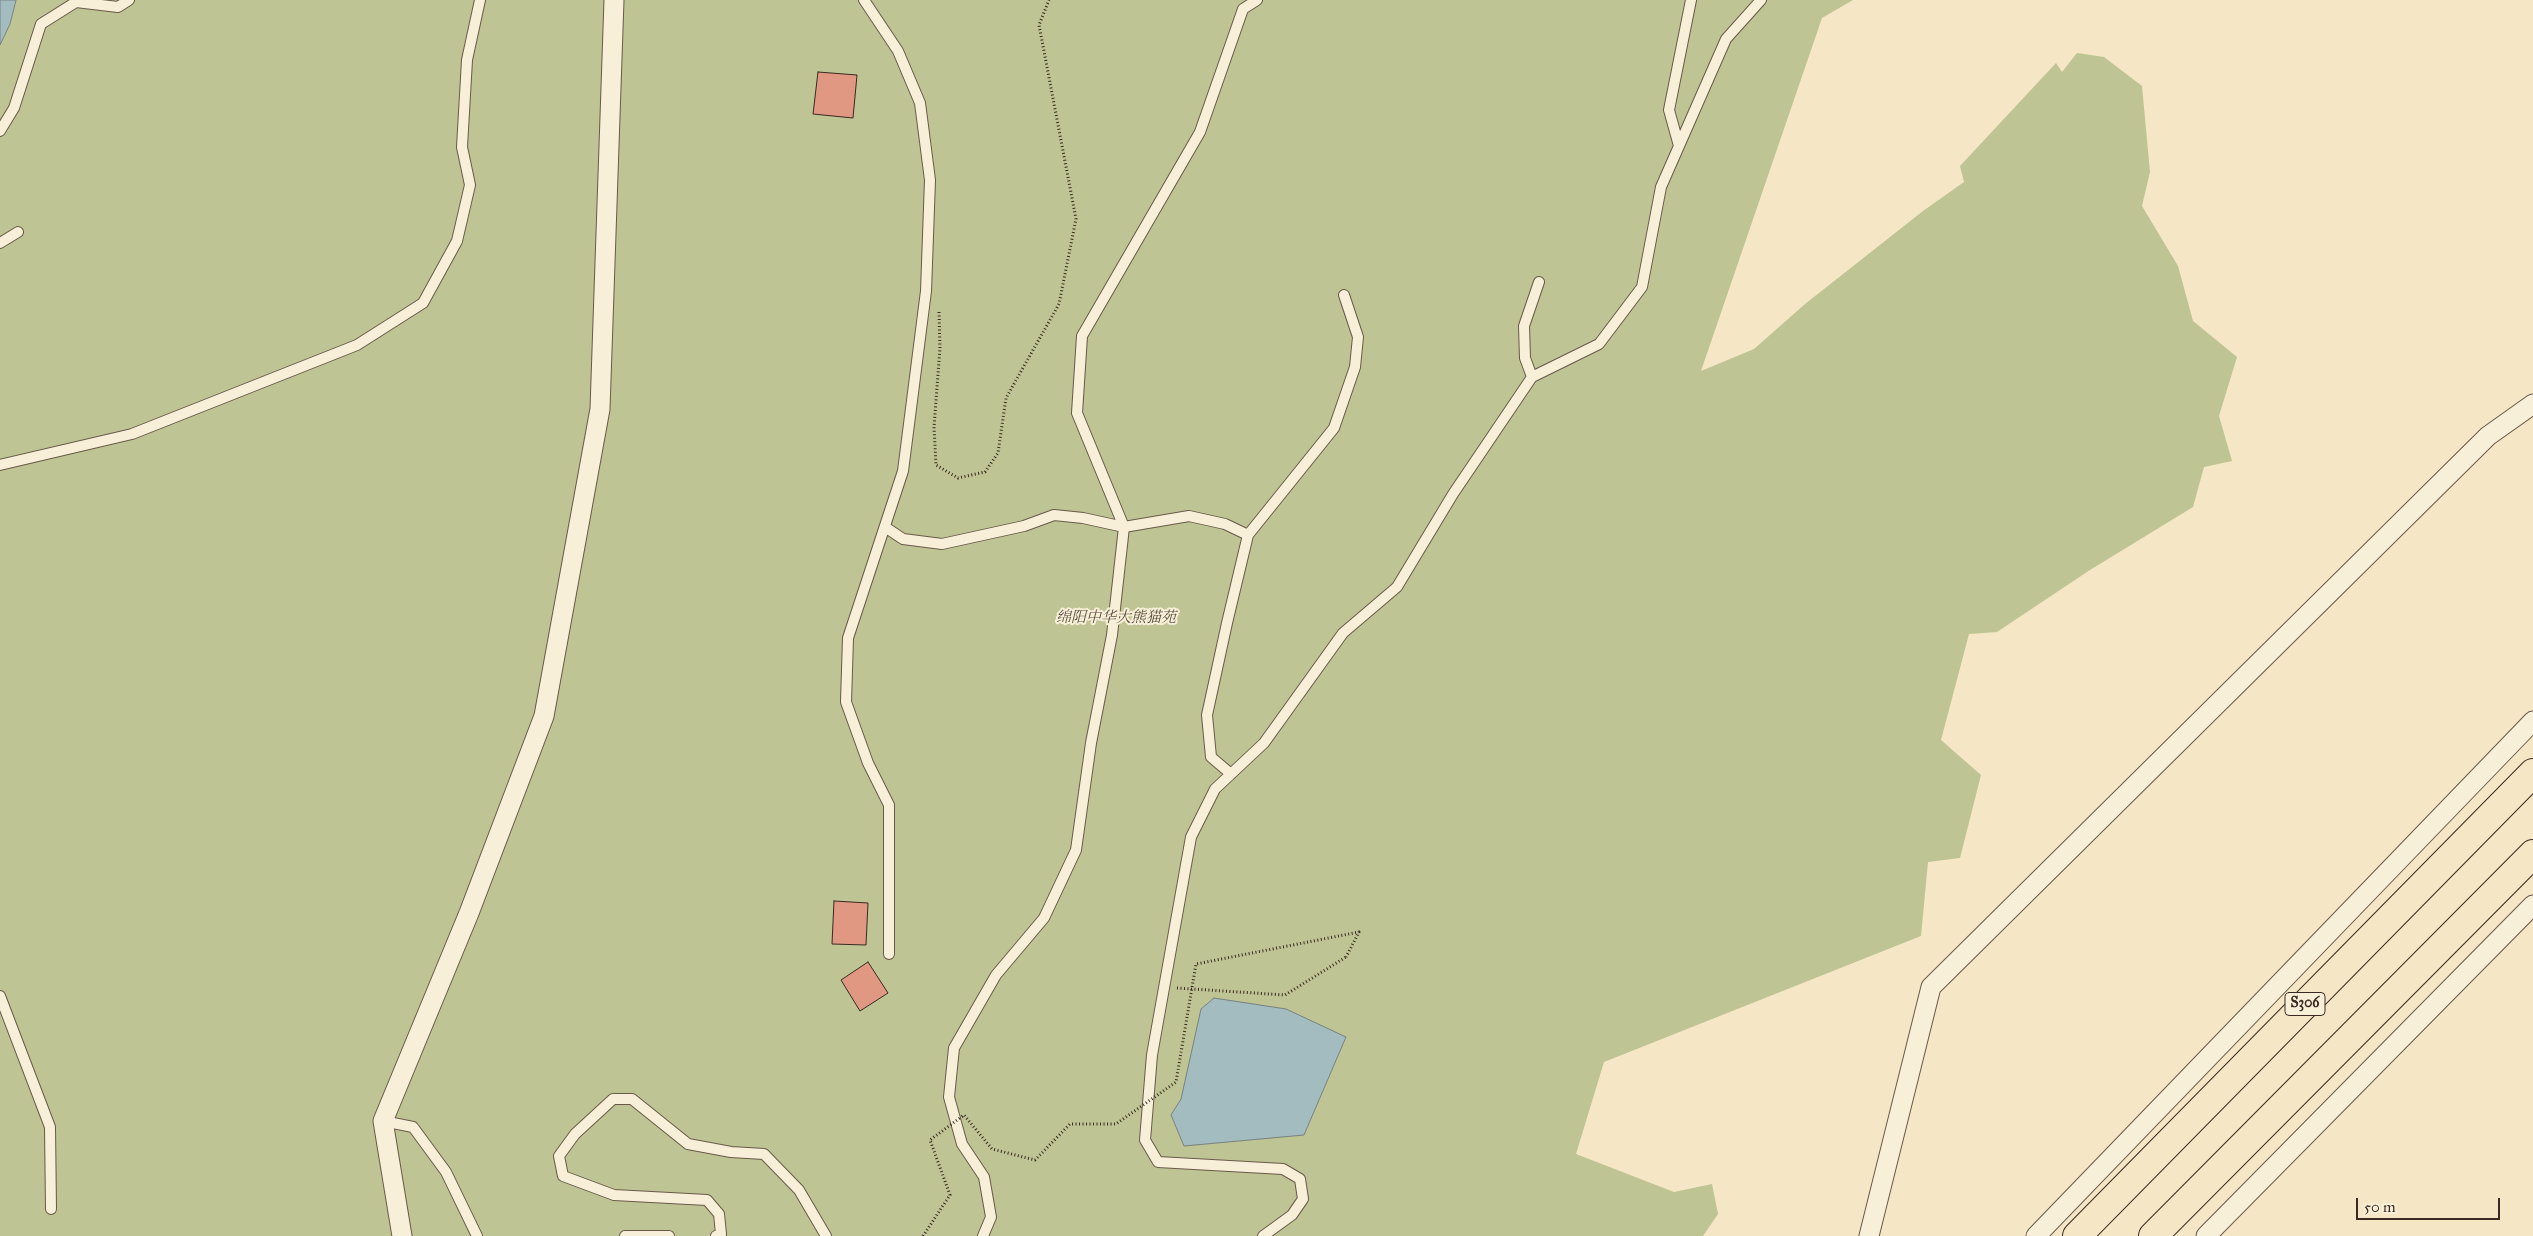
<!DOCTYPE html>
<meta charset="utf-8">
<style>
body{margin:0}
#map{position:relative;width:2533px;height:1236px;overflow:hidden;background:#f5e6c5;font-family:"IM FELL Great Primer",serif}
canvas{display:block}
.scale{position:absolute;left:2356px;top:1198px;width:144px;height:22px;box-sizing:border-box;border:2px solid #3a2a21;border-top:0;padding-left:6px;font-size:15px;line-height:18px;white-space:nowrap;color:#3a2a21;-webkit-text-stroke:4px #f8efd9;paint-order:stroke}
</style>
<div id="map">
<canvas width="2533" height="1236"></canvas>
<div class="scale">50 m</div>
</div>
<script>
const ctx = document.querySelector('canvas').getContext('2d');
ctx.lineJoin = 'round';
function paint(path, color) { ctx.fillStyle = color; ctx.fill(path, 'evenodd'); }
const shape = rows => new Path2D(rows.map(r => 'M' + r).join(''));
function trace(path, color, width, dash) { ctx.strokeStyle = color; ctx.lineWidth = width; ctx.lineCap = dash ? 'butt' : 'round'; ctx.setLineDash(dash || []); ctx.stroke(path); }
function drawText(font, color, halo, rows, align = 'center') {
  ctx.font = font + ' "IM FELL Great Primer","Noto Serif SC",serif'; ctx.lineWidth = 4; ctx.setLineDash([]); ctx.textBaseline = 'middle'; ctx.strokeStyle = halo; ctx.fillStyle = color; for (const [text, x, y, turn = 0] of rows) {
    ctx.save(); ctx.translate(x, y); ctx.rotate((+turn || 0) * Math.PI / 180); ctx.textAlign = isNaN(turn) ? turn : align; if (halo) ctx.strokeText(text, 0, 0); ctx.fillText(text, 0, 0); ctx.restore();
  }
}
paint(shape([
 [0,0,1853,0,1822,18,1701,371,1754,349,1805,304,1923,211,1964,182,1960,166,2056,63,2062,72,2077,53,2104,57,2142,86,2150,172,2142,206,2178,266,2193,321,2237,357,2219,416,2232,461,2204,467,2193,507,2090,570,1997,632,1969,634,1941,740,1981,775,1960,858,1928,862,1921,936,1604,1062,1576,1154,1674,1192,1712,1184,1718,1214,1703,1236,0,1236]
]), '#bec493');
const water = shape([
 [0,0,16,0,10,24,0,45,0,0],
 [1214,998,1286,1009,1346,1037,1304,1135,1184,1146,1171,1115,1181,1099,1201,1009,1214,998]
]);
paint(water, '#a3bcc0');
trace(water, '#798280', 1);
const building = shape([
 [818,72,857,75,853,118,813,114,818,72],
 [834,901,868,903,866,945,832,944,834,901],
 [868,962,888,993,860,1011,841,980,868,962]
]);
paint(building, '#e09882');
trace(building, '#3a2a21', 1);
const lane = shape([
 [864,0,898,51,920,103,930,180,926,291,903,471,848,638,846,702,868,763,889,805,889,954],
 [0,131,14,108,41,24,76,2,118,7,129,0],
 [1679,146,1669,110,1691,0],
 [0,243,18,232],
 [1532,377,1525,358,1524,326,1539,282],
 [0,465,132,434,357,345,423,303,457,241,470,185,462,147,467,60,480,0],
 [885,527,903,539,942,544,1024,526,1054,515,1083,518,1124,527,1189,516,1225,524,1248,535],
 [1231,774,1211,757,1207,715,1227,623,1248,535,1334,428,1355,367,1358,337,1344,295],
 [0,996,50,1127,51,1209],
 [383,1121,413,1127,446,1172,477,1236],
 [625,1236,669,1236],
 [716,1236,721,1234,719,1214,707,1200,614,1195,563,1176,559,1156,575,1134,613,1099,632,1099,688,1144,731,1152,764,1154,799,1190,826,1236],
 [983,1236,991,1217,984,1177,962,1144,949,1097,954,1048,996,975,1044,918,1076,850,1091,743,1112,635,1124,527,1077,413,1082,336,1200,132,1243,9,1257,0],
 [1263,1236,1292,1215,1303,1199,1300,1179,1283,1169,1158,1162,1145,1140,1152,1055,1191,837,1215,789,1264,743,1343,633,1397,587,1453,494,1532,377,1599,344,1642,287,1661,187,1726,39,1761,0]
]);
const street = shape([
 [402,1236,383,1121,469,913,544,716,600,409,614,0],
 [1869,1236,1931,987,2488,436,2533,404],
 [2036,1236,2533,721],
 [2206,1236,2533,905]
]);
const primary = shape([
 [2077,1236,2533,773],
 [2153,1236,2533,854]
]);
trace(lane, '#69594a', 12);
trace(street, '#69594a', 21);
trace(primary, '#3a2a21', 30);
trace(shape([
 [939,312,940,348,934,427,936,465,958,478,985,472,998,453,1006,398,1059,304,1076,219,1039,25,1049,0],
 [1177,988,1285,995,1346,957]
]), '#3a2a21', 3, [1, 2.5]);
trace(lane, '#f8efd9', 10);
trace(street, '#f8efd9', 19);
trace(primary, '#f5e6c5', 28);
trace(shape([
 [923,1236,950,1195,930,1140,964,1115,992,1149,1035,1160,1070,1124,1116,1124,1176,1082,1196,964,1359,932,1346,957]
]), '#3a2a21', 3, [1, 2.5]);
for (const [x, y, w] of [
 [2305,1004,40]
]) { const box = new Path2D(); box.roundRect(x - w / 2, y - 11.5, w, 23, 4); ctx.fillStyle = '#f8efd9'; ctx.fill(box); trace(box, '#3a2a21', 1); }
drawText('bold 14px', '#3a2a21', null, [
 ["S306",2305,1004]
]);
drawText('italic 15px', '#5b503e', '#f8efd9', [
 ["绵阳中华大熊猫苑",1116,618]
]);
</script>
